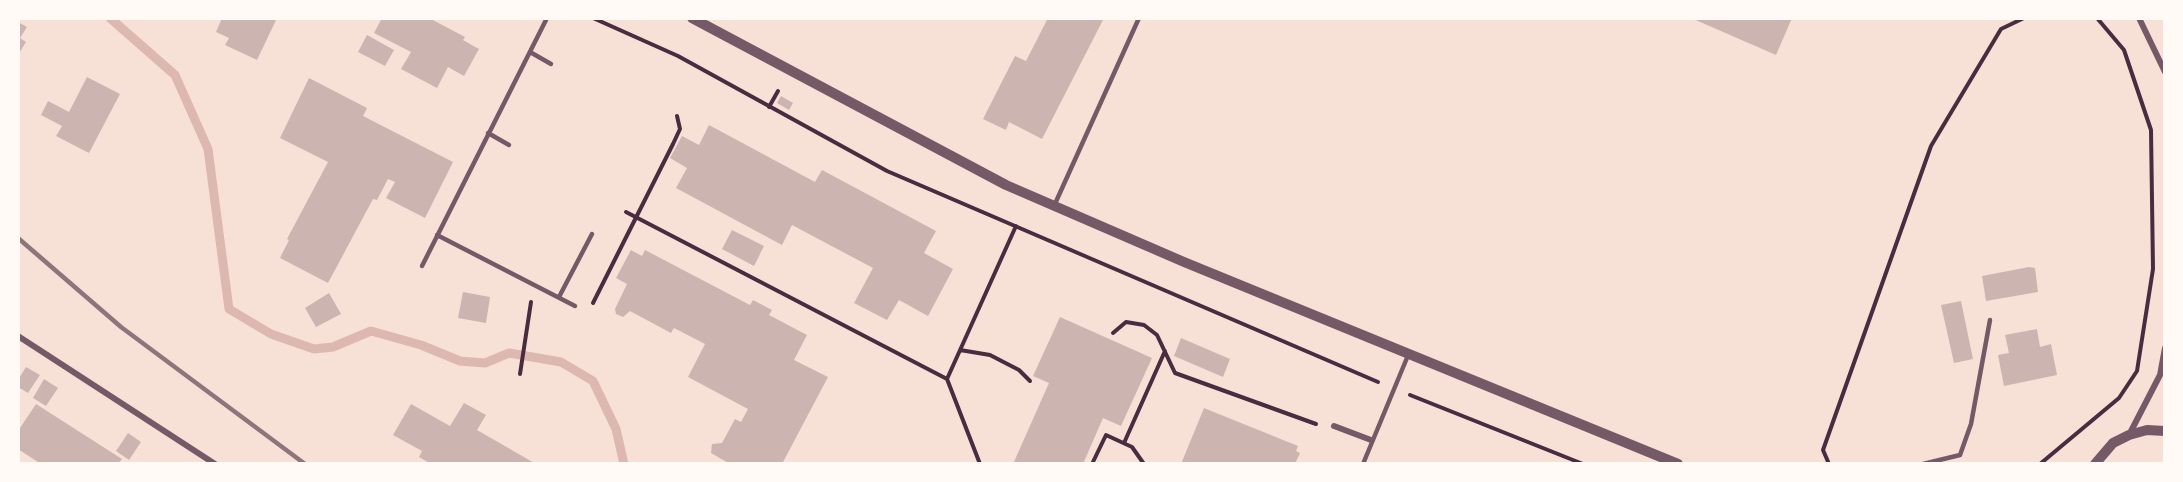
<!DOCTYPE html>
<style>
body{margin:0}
#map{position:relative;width:2183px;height:482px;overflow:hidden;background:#f7e1d7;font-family:"Varela Round",sans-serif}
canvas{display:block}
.frame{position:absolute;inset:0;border:20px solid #fffaf5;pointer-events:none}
</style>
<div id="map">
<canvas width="2183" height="482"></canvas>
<div class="frame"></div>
</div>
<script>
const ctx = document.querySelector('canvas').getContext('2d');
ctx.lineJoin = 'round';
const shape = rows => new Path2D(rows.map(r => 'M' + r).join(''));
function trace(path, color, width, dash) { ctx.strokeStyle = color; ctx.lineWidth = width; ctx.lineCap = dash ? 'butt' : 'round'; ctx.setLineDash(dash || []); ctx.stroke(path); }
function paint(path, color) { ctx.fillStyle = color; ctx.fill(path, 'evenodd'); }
trace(shape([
 [110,18,175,75,208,149,229,309,271,334,314,349,333,347,371,331,421,345,460,361,485,363,509,353,561,362,593,381,616,429,624,464]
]), '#dcb8b0', 9);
paint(shape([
 [222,18,277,18,257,60,225,45,229,38,216,32],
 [382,18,429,18,465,37,463,40,479,49,464,76,448,67,437,88,401,69,411,52,374,33],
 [1048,18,1104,18,1042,139,1009,122,1006,130,983,119,1015,56,1026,61],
 [1691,18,1792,18,1776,55],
 [18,22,27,27,20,38,26,42,18,55],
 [367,35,394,50,385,66,358,52],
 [87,77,120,94,89,153,56,136,62,126,41,115,48,101,69,112],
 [309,78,367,108,363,116,453,162,425,218,386,198,395,182,388,179,377,200,373,199,328,283,280,258,289,240,287,239,328,162,280,138],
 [781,96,793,103,789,110,777,103],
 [709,125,815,182,822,170,936,231,924,253,953,269,928,316,899,300,887,320,854,303,873,268,792,225,782,245,676,188,687,168,670,158,682,136,699,145],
 [732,230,764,246,754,266,722,249],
 [631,250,642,256,645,250,750,305,753,300,772,310,769,315,807,335,794,360,828,377,782,464,730,464,711,453,712,444,722,443,735,419,741,422,748,409,688,377,705,344,674,328,671,333,630,311,623,317,616,314,615,309,627,284,616,278],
 [2029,267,2035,268,2038,292,1986,301,1982,276],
 [463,292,490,297,486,323,458,318],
 [329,293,341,314,316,327,305,308],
 [1961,301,1973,359,1954,363,1941,305],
 [1060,317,1152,358,1121,426,1103,418,1083,464,1013,464,1049,383,1033,376],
 [2037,329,2040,347,2051,344,2057,375,2004,386,1998,355,2009,353,2005,335],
 [1181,338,1230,359,1223,377,1174,356],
 [26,367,40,375,28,393,18,387,18,380],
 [44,379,58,388,46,406,33,398],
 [464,403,486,415,477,430,536,464,431,464,419,457,422,451,393,435,411,404,450,426],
 [36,404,122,459,118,464,41,464,18,449,18,431],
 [1204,408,1298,446,1296,451,1300,453,1295,464,1181,464],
 [128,433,141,442,129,460,116,451]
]), '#ccb4b1');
trace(shape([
 [593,18,678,56,887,171,1378,382],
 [769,107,778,91],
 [626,212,947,379],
 [593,303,673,144,680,129,677,116],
 [1113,333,1126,322,1144,325,1157,335,1175,373,1316,424],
 [960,350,990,355,1019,370,1030,381],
 [520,374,531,302],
 [1410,395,1583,464],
 [1124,443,1165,351],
 [980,464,947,379,1016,226],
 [1092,464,1106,435,1132,447,1144,464],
 [1829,464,1823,450,1931,146,2001,29,2024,18],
 [2040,464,2119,398,2137,371,2153,269,2151,130,2124,50,2097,18]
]), '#4a2c40', 4);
trace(shape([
 [530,52,551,64],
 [488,133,509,145],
 [1054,206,1139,18],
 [437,235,575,306],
 [422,266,547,18],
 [559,297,592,234],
 [1363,464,1409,353],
 [1923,464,1960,455,1971,424,1990,320]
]), '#755966', 4.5);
trace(shape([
 [2139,18,2165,72],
 [18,336,215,464],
 [1334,426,1371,440],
 [2129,435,2160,375,2165,348]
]), '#755966', 6);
trace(shape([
 [692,18,1006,185,1184,262,1678,464],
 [2095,464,2113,443,2129,435,2147,430,2165,431]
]), '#755966', 10);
trace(shape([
 [18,238,121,327,305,464]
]), '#8f747c', 4.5);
</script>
